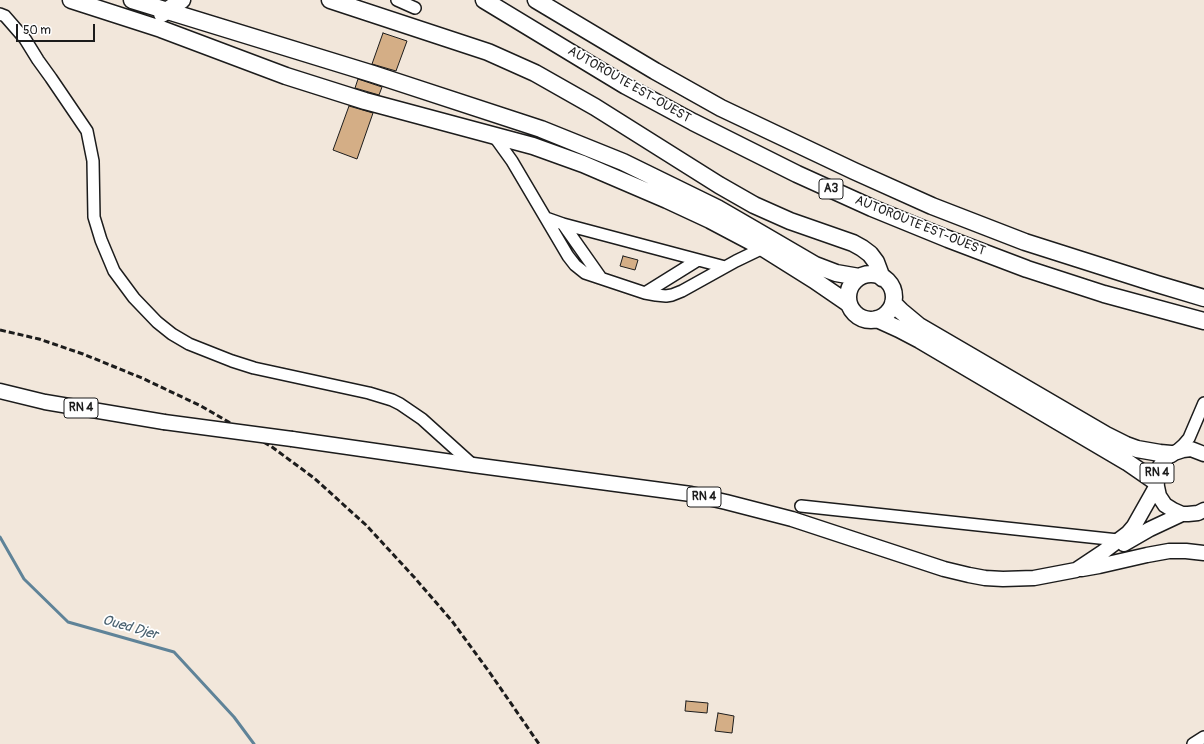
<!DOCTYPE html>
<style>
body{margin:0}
#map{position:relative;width:1204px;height:744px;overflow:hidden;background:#f2e7db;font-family:Pangolin,sans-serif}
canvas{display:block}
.scale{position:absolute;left:16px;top:24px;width:79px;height:18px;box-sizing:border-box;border:2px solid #1c1c1c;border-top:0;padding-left:5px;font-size:12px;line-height:14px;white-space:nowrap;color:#1c1c1c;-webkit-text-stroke:3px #fff;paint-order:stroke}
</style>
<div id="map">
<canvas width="1204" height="744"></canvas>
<div class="scale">50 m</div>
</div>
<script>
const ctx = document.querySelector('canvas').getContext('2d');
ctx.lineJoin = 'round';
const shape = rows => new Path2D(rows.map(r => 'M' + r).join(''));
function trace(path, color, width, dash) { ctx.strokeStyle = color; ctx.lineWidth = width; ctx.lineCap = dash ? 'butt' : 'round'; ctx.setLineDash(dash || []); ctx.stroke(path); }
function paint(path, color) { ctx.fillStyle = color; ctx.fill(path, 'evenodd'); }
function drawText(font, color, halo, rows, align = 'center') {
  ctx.font = font + ' Pangolin,sans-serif'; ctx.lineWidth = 3.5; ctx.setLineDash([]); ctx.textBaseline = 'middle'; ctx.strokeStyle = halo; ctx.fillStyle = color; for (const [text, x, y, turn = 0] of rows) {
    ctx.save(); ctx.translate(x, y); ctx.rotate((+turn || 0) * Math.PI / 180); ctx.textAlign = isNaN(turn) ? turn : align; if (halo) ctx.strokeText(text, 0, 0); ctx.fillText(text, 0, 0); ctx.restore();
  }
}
trace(shape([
 [0,537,24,579,68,622,174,652,234,717,254,744]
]), '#5f8398', 3);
const building = shape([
 [383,33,407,41,396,71,372,64,383,33],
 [358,79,382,87,379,95,355,88,358,79],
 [349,106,373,113,357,159,333,150,349,106],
 [623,256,638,260,635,270,620,266,623,256],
 [686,701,708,703,707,713,685,711,686,701],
 [718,713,734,716,732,733,715,731,718,713]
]);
paint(building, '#d4ae86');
trace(building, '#1c1c1c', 1);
const minor = shape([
 [397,0,415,8],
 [0,14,5,16,25,39,38,60,51,78,87,131,93,161,94,217,101,240,114,271,134,298,157,322,172,334,189,344,232,361,254,368,369,393,392,400,400,404,422,419,473,465],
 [494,136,512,161,568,256,575,265,585,273,645,293,656,295,666,296,672,295,682,291,736,261,763,248],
 [546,218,563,224,725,267],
 [563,224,601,278],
 [645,293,698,260],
 [1175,452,1183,445,1189,438,1204,403],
 [801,506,1118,540],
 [1193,744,1204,737]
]);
const major = shape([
 [0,391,45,402,164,422],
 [292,439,473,465,691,494,726,502,792,519,944,569,969,575,985,578,1003,579,1034,578,1076,570,1103,552,1128,533,1134,526,1156,487],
 [1204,454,1191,449,1183,450,1171,454,1165,459,1160,466,1157,474,1156,482,1159,496,1165,505,1173,510,1182,514,1188,514,1198,513,1204,510],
 [1124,544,1150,529,1182,514],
 [1082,569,1099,566,1147,555,1169,551,1186,551,1204,553]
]);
const highway = shape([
 [71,0,161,29,286,76,365,101,533,146,583,164,667,200,710,220,763,248,814,280,849,304],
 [132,0,373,74,541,129,623,162,717,208,755,230,815,265,836,273,859,277],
 [330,0,488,52,535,73,595,107,719,185,754,205,790,221,853,243,862,248,870,254,876,262,882,278],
 [484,0,626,86,693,122,797,174,872,208,948,239,1027,269,1104,294,1204,321],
 [536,0,655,71,721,108,854,171,932,206,1025,242,1157,284,1204,298],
 [162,14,182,0],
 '848 297a23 23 0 1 1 46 0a23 23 0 1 1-46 0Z',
 [893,303,901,311,919,326,1106,435,1126,445,1137,449,1160,453,1171,454],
 [877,319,899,329,920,340,1127,462,1156,482]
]);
trace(minor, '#1c1c1c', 14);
trace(major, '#1c1c1c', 17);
trace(highway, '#1c1c1c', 19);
trace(minor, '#fff', 11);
trace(major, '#fff', 14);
trace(highway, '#fff', 16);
trace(shape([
 [0,330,39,339,83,354,142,378,201,406,272,447,314,478,366,525,414,577,452,621,490,673,539,744]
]), '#1c1c1c', 3, [6, 3]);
const majorBridge = shape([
 [164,422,292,439]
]);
trace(majorBridge, '#1c1c1c', 17, []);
trace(majorBridge, '#fff', 14);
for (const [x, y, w] of [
 [831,189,24],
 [81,408,34],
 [1157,473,34],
 [704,497,34]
]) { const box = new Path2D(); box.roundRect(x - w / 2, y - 10, w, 20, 3); ctx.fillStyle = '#fff'; ctx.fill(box); trace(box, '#1c1c1c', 1); }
drawText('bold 12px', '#1c1c1c', null, [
 ["A3",831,189],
 ["RN 4",81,408],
 ["RN 4",1157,473],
 ["RN 4",704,497]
]);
drawText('13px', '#1c1c1c', '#fff', [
 ["AUTOROUTE EST-OUEST",629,85,30],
 ["AUTOROUTE EST-OUEST",920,226,22]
]);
drawText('italic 14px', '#48606f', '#fff', [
 ["Oued Djer",130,628,16]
]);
</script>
